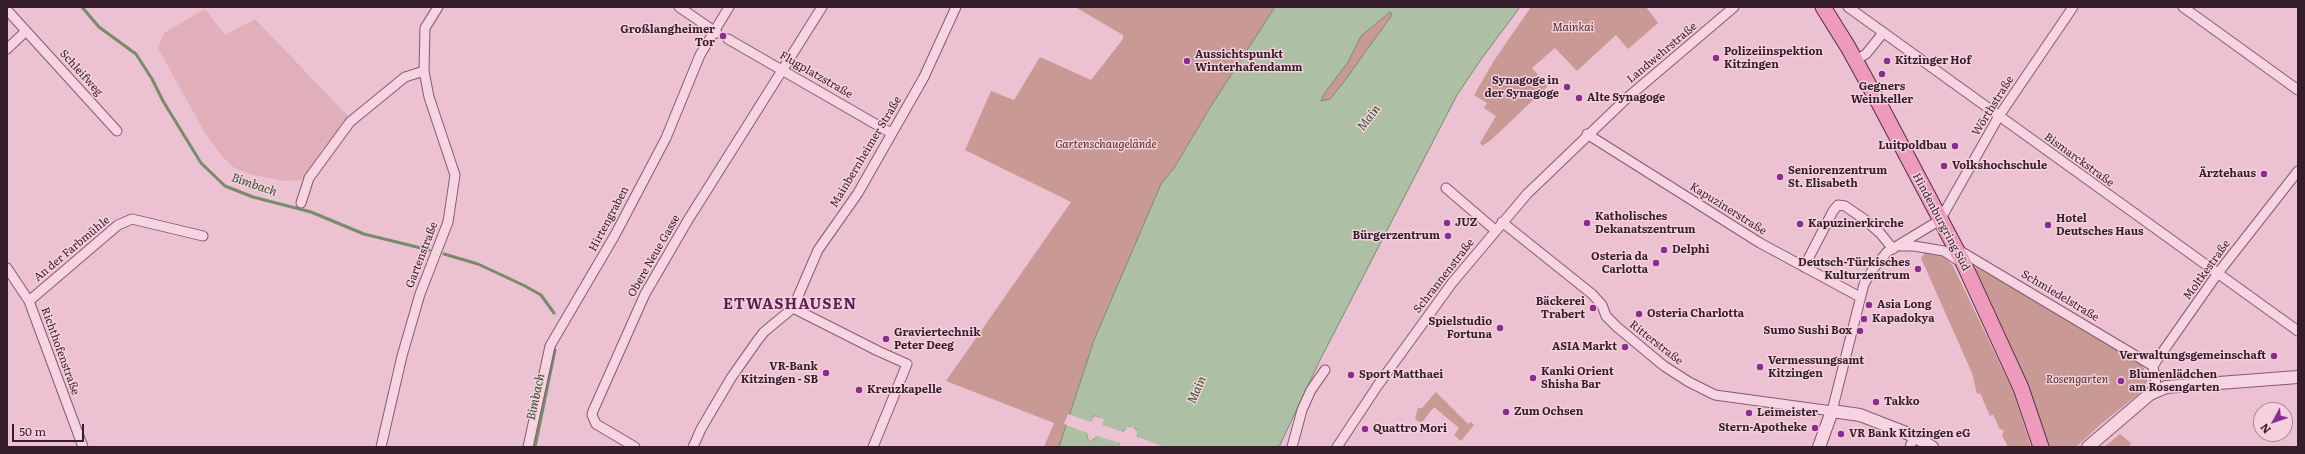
<!DOCTYPE html>
<meta charset="utf-8">
<style>
body{margin:0}
#map{position:relative;width:2305px;height:454px;overflow:hidden;background:#ecc1d1;font-family:Literata,serif}
canvas{display:block}
.frame{position:absolute;inset:0;border:8px solid #351d2b;pointer-events:none}
.north{position:absolute;left:2253px;top:402px;width:40px;height:40px;box-sizing:border-box;background:#f4d1dd;border:1px solid #a88996;border-radius:50%;rotate:230deg;font-size:11px;font-weight:700;line-height:16px;text-align:center;color:#351d2b}
.north::after{content:'';display:block;margin:auto;width:14px;height:18px;background:#8a2c91;clip-path:polygon(50% 0,100% 100%,50% 72%,0 100%)}
.scale{position:absolute;left:12px;top:424px;width:72px;height:18px;box-sizing:border-box;border:2px solid #351d2b;border-top:0;padding-left:5px;font-size:12px;line-height:14px;white-space:nowrap;color:#351d2b;-webkit-text-stroke:3px #f4d1dd;paint-order:stroke}
</style>
<div id="map">
<canvas width="2305" height="454"></canvas>
<div class="frame"></div>
<div class="north">N</div>
<div class="scale">50 m</div>
</div>
<script>
const ctx = document.querySelector('canvas').getContext('2d');
ctx.lineJoin = 'round';
function paint(path, color) { ctx.fillStyle = color; ctx.fill(path, 'evenodd'); }
const shape = rows => new Path2D(rows.map(r => 'M' + r).join(''));
function trace(path, color, width, dash) { ctx.strokeStyle = color; ctx.lineWidth = width; ctx.lineCap = dash ? 'butt' : 'round'; ctx.setLineDash(dash || []); ctx.stroke(path); }
function drawText(font, color, halo, rows, align = 'center') {
  ctx.font = font + ' Literata,serif'; ctx.lineWidth = 3; ctx.setLineDash([]); ctx.textBaseline = 'middle'; ctx.strokeStyle = halo; ctx.fillStyle = color; for (const [text, x, y, turn = 0] of rows) {
    ctx.save(); ctx.translate(x, y); ctx.rotate((+turn || 0) * Math.PI / 180); ctx.textAlign = isNaN(turn) ? turn : align; if (halo) ctx.strokeText(text, 0, 0); ctx.fillText(text, 0, 0); ctx.restore();
  }
}
paint(shape([
 [205,9,225,35,255,19,348,116,348,120,322,149,310,170,300,180,283,181,249,174,233,167,221,155,205,133,158,48,164,33]
]), '#e1afba');
paint(shape([
 [1075,7,1275,7,1211,106,1174,168,1161,184,1094,340,1059,447,1044,447,1054,423,946,381,1071,202,965,150,991,91,1014,100,1040,57,1091,80,1123,39,1123,35],
 [1531,7,1646,7,1658,23,1628,49,1616,35,1577,71,1555,48,1532,68,1548,86,1491,140,1482,146,1480,143,1496,116,1484,108,1487,103,1474,95,1495,59],
 [1390,12,1392,15,1343,83,1330,99,1321,101,1324,94,1348,62,1361,36],
 [1927,251,1944,256,1953,266,2013,391,2031,447,2008,447,2002,435,2004,431,1999,428,1993,414,1990,416,1980,393,1977,394,1972,373,1921,258],
 [1977,267,2141,363,2147,375,2147,382,2141,392,2101,424,2076,447,2050,447,2025,380,1974,272,1974,268],
 [1436,392,1468,424,1471,422,1474,425,1461,441,1454,435,1459,428,1434,407,1423,421,1419,422,1415,419,1418,408,1422,408],
 [2120,434,2131,443,2129,447,2104,447]
]), '#c99996');
const water = shape([
 [1275,7,1520,7,1482,58,1457,95,1320,360,1279,447,1133,447,1137,437,1136,429,1130,427,1124,430,1119,447,1059,447,1094,340,1161,184,1174,168,1211,106,1275,7],
 [1390,12,1392,15,1343,83,1330,99,1321,101,1324,94,1348,62,1361,36,1390,12],
 [1094,416,1103,419,1097,436,1089,442,1087,433,1094,416]
]);
paint(water, '#adbfa4');
trace(water, '#768c6b', 1);
paint(shape([
 [1068,414,1091,422,1094,416,1104,419,1102,425,1123,432,1127,427,1133,427,1137,431,1137,437,1166,447,1131,447,1135,434,1132,429,1126,431,1121,447,1119,447,1120,443,1097,436,1089,442,1087,433,1064,424],
 [1095,418,1101,420,1095,435,1090,438,1089,433]
]), '#ecc1d1');
trace(shape([
 [82,7,99,27,136,54,152,79,163,101,201,163,225,186,253,197,311,212,364,234,429,250],
 [444,254,478,264,525,286,541,295,554,313],
 [535,447,555,350]
]), '#768c6b', 3);
const minor = shape([
 [679,7,717,33],
 [1848,7,2298,331],
 [2183,7,2298,90],
 [7,10,117,131],
 [728,39,891,133],
 [7,49,26,31],
 [1856,60,1866,54,1883,33],
 [1587,134,1760,243,1860,297],
 [1446,188,1495,230],
 [301,203,309,178,350,122,405,77,424,71],
 [1502,222,1592,294,1602,305,1606,316,1617,327,1664,366,1689,382,1715,395,1832,411,1864,284,1873,269,1887,252,1940,220,1999,116,2073,7],
 [1901,246,1914,246,1944,251,1959,261],
 [1957,249,2153,366],
 [1804,267,1833,211,1838,205,1845,206,1864,219,1880,233,1893,249],
 [7,268,29,301,83,447],
 [29,301,118,225,132,219,203,236],
 [793,308,878,351,907,364,873,447],
 [2157,390,2153,366,2159,357,2218,273,2298,171],
 [381,447,402,356,420,294,448,222,455,175,429,97,424,71,425,28,438,7],
 [528,447,550,346,615,235,666,138,700,55,729,7],
 [635,447,596,424,592,415,593,411,645,294,688,220,822,7],
 [693,447,701,429,731,378,757,341,764,332,793,308,818,250,858,193,924,77,956,7],
 [1292,447,1302,410,1311,390,1325,370],
 [1337,447,1378,385,1452,283,1527,194,1627,98,1734,7],
 [1910,447,1914,436]
]);
const tertiary = shape([
 [1819,447,1832,411,1860,415,1914,436,1932,447],
 [2088,447,2150,394,2166,387,2298,377]
]);
const primary = shape([
 [1823,7,1848,47,1880,105,1964,264,2021,388,2041,447]
]);
trace(minor, '#855a71', 11);
trace(tertiary, '#855a71', 14);
trace(primary, '#532e44', 17);
trace(minor, '#f7d4e1', 9);
trace(tertiary, '#f7d4e1', 12);
trace(primary, '#ee9aba', 15);
for (const [x, y, r, color] of [
 [723,36,4,"#8a2c91"],
 [1716,58,4,"#8a2c91"],
 [1187,61,4,"#8a2c91"],
 [1887,61,4,"#8a2c91"],
 [1882,74,4,"#8a2c91"],
 [1567,87,4,"#8a2c91"],
 [1579,98,4,"#8a2c91"],
 [1955,146,4,"#8a2c91"],
 [1944,166,4,"#8a2c91"],
 [2264,174,4,"#8a2c91"],
 [1780,177,4,"#8a2c91"],
 [1447,223,4,"#8a2c91"],
 [1587,223,4,"#8a2c91"],
 [1800,224,4,"#8a2c91"],
 [2048,225,4,"#8a2c91"],
 [1448,236,4,"#8a2c91"],
 [1664,250,4,"#8a2c91"],
 [1656,263,4,"#8a2c91"],
 [1918,269,4,"#8a2c91"],
 [1869,305,4,"#8a2c91"],
 [1593,308,4,"#8a2c91"],
 [1639,314,4,"#8a2c91"],
 [1864,319,4,"#8a2c91"],
 [1500,328,4,"#8a2c91"],
 [1860,331,4,"#8a2c91"],
 [886,339,4,"#8a2c91"],
 [1625,347,4,"#8a2c91"],
 [2274,356,4,"#8a2c91"],
 [1760,367,4,"#8a2c91"],
 [826,373,4,"#8a2c91"],
 [1351,375,4,"#8a2c91"],
 [1533,378,4,"#8a2c91"],
 [2121,381,4,"#8a2c91"],
 [859,390,4,"#8a2c91"],
 [1876,402,4,"#8a2c91"],
 [1506,412,4,"#8a2c91"],
 [1749,413,4,"#8a2c91"],
 [1815,428,4,"#8a2c91"],
 [1365,429,4,"#8a2c91"],
 [1841,434,4,"#8a2c91"]
]) { const dot = new Path2D(); dot.arc(x, y, r, 0, 2 * Math.PI); ctx.fillStyle = color; ctx.fill(dot); trace(dot, '#f4d1dd', 1.5); }
drawText('italic 11px', '#512d25', '#f4d1dd', [
 ["Mainkai",1573,28],
 ["Gartenschaugelände",1106,145],
 ["Rosengarten",2077,380]
]);
drawText('bold 11px', '#351d2b', '#f4d1dd', [
 ["Großlangheimer",715,30,"right"],
 ["Tor",715,43,"right"],
 ["Polizeiinspektion",1724,52],
 ["Kitzingen",1724,65],
 ["Aussichtspunkt",1195,55],
 ["Winterhafendamm",1195,68],
 ["Kitzinger Hof",1895,61],
 ["Synagoge in",1559,81,"right"],
 ["der Synagoge",1559,94,"right"],
 ["Gegners",1882,87,"center"],
 ["Weinkeller",1882,100,"center"],
 ["Alte Synagoge",1587,98],
 ["Luitpoldbau",1947,146,"right"],
 ["Volkshochschule",1952,166],
 ["Seniorenzentrum",1788,171],
 ["St. Elisabeth",1788,184],
 ["Ärztehaus",2256,174,"right"],
 ["Katholisches",1595,217],
 ["Dekanatszentrum",1595,230],
 ["Hotel",2056,219],
 ["Deutsches Haus",2056,232],
 ["JUZ",1455,223],
 ["Kapuzinerkirche",1808,224],
 ["Bürgerzentrum",1440,236,"right"],
 ["Delphi",1672,250],
 ["Osteria da",1648,257,"right"],
 ["Carlotta",1648,270,"right"],
 ["Deutsch-Türkisches",1910,263,"right"],
 ["Kulturzentrum",1910,276,"right"],
 ["Bäckerei",1585,302,"right"],
 ["Trabert",1585,315,"right"],
 ["Asia Long",1877,305],
 ["Osteria Charlotta",1647,314],
 ["Kapadokya",1872,319],
 ["Spielstudio",1492,322,"right"],
 ["Fortuna",1492,335,"right"],
 ["Sumo Sushi Box",1852,331,"right"],
 ["Graviertechnik",894,333],
 ["Peter Deeg",894,346],
 ["ASIA Markt",1617,347,"right"],
 ["Verwaltungsgemeinschaft",2266,356,"right"],
 ["Vermessungsamt",1768,361],
 ["Kitzingen",1768,374],
 ["VR-Bank",818,367,"right"],
 ["Kitzingen - SB",818,380,"right"],
 ["Kanki Orient",1541,372],
 ["Shisha Bar",1541,385],
 ["Sport Matthaei",1359,375],
 ["Blumenlädchen",2129,375],
 ["am Rosengarten",2129,388],
 ["Kreuzkapelle",867,390],
 ["Takko",1884,402],
 ["Zum Ochsen",1514,412],
 ["Leimeister",1757,413],
 ["Stern-Apotheke",1807,428,"right"],
 ["Quattro Mori",1373,429],
 ["VR Bank Kitzingen eG",1849,434]
], 'left');
drawText('11px', '#351d2b', '#f4d1dd', [
 ["Landwehrstraße",1662,53,-40],
 ["Schleifweg",81,73,48],
 ["Flugplatzstraße",816,75,30],
 ["Wörthstraße",1993,106,-58],
 ["Mainbernheimer Straße",866,152,-59],
 ["Bismarckstraße",2079,160,36],
 ["Kapuzinerstraße",1728,209,32],
 ["Hirtengraben",609,219,-62],
 ["Hindenburgring Süd",1941,222,62],
 ["An der Farbmühle",72,249,-40],
 ["Gartenstraße",422,255,-69],
 ["Obere Neue Gasse",654,256,-60],
 ["Moltkestraße",2207,270,-54],
 ["Schrannenstraße",1444,276,-52],
 ["Schmiedelstraße",2060,296,31],
 ["Ritterstraße",1656,343,38],
 ["Richthofenstraße",60,351,70]
]);
drawText('italic 12px', '#32542d', '#f4d1dd', [
 ["Main",1369,118,-52],
 ["Bimbach",254,185,19],
 ["Main",1197,390,-66],
 ["Bimbach",536,397,-78]
]);
ctx.letterSpacing = '1px';
drawText('bold 15px', '#601e56', '#f4d1dd', [
 ["ETWASHAUSEN",790,305]
]);
ctx.letterSpacing = '0px';
</script>
